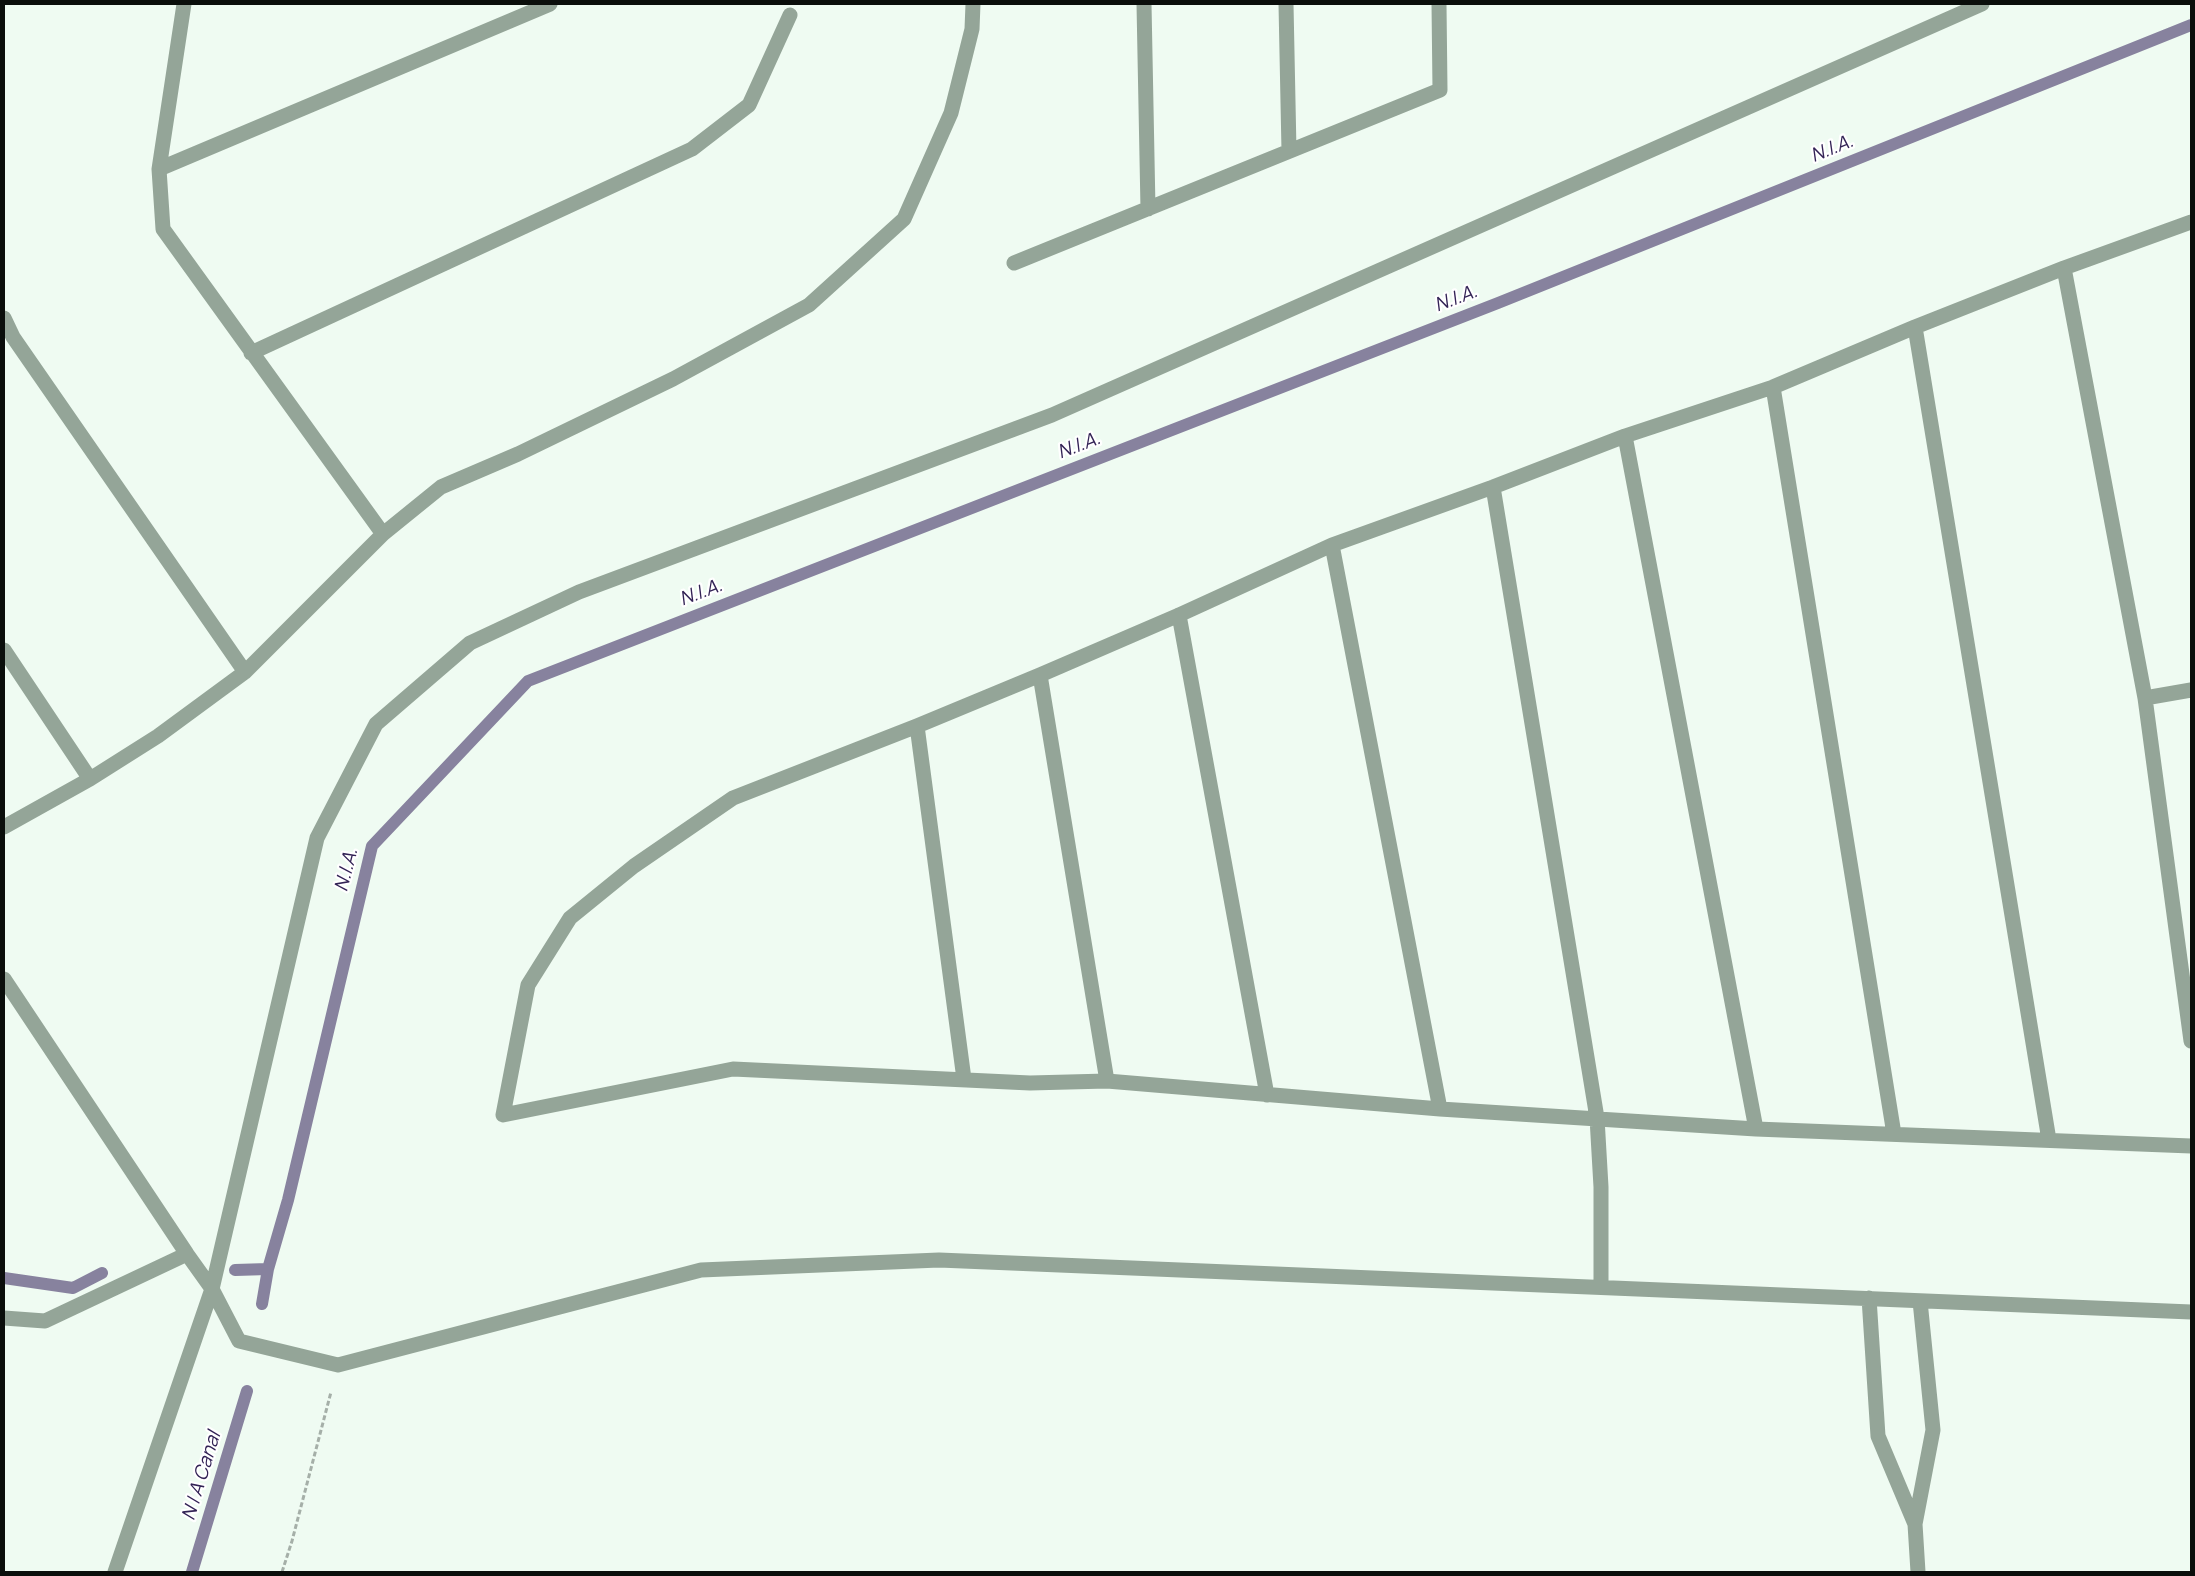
<!DOCTYPE html>
<style>
body{margin:0}
#map{position:relative;width:2195px;height:1576px;overflow:hidden;background:#effbf2;font-family:Manrope,sans-serif}
canvas{display:block}
.frame{position:absolute;inset:0;border:5px solid #0a0e0b;pointer-events:none}
</style>
<div id="map">
<canvas width="2195" height="1576"></canvas>
<div class="frame"></div>
</div>
<script>
const ctx = document.querySelector('canvas').getContext('2d');
ctx.lineJoin = 'round';
const shape = rows => new Path2D(rows.map(r => 'M' + r).join(''));
function trace(path, color, width, dash) { ctx.strokeStyle = color; ctx.lineWidth = width; ctx.lineCap = dash ? 'butt' : 'round'; ctx.setLineDash(dash || []); ctx.stroke(path); }
function drawText(font, color, halo, rows, align = 'center') {
  ctx.font = font + ' Manrope,sans-serif'; ctx.lineWidth = 4.5; ctx.setLineDash([]); ctx.textBaseline = 'middle'; ctx.strokeStyle = halo; ctx.fillStyle = color; for (const [text, x, y, turn = 0] of rows) {
    ctx.save(); ctx.translate(x, y); ctx.rotate((+turn || 0) * Math.PI / 180); ctx.textAlign = isNaN(turn) ? turn : align; if (halo) ctx.strokeText(text, 0, 0); ctx.fillText(text, 0, 0); ctx.restore();
  }
}
trace(shape([
 [235,1270,268,1269],
 [4,1278,73,1288,102,1273],
 [262,1304,268,1269,288,1200,372,846,528,681,1498,303,2191,25],
 [192,1572,247,1391]
]), '#87829e', 12);
trace(shape([
 [282,1572,292,1541,331,1392]
]), '#a5afa8', 3, [5, 2.5]);
trace(shape([
 [184,4,159,169,163,229,383,534],
 [1144,4,1148,209],
 [1286,4,1289,151],
 [159,169,550,4],
 [2191,222,2064,268,1915,327,1773,387,1625,436,1493,487,1332,545,1179,615,1040,675,917,726,733,798,634,866,570,918,528,985,503,1115,733,1069,1030,1083,1107,1081,1440,1109,1756,1129,2191,1146],
 [1014,263,1440,90,1439,4],
 [2064,268,2145,698,2191,1041],
 [4,318,13,337,245,672],
 [1915,327,2049,1140],
 [251,353,692,149,749,105,790,15],
 [1773,387,1894,1134],
 [1625,436,1756,1129],
 [1493,487,1597,1118,1601,1187,1601,1287],
 [1332,545,1440,1109],
 [1179,615,1267,1095],
 [4,650,90,779],
 [1040,675,1107,1081],
 [2145,698,2191,690],
 [917,726,964,1079],
 [4,827,90,779,158,736,245,672,383,534,441,487,518,454,673,379,809,305,904,219,951,113,972,29,973,4],
 [4,979,187,1254,212,1289,239,1341,338,1365,701,1270,939,1260,2191,1312],
 [1869,1298,1878,1436,1915,1524],
 [4,1318,45,1321,187,1254],
 [115,1572,212,1289,317,838,376,724,470,643,579,592,1052,415,1982,4],
 [1918,1572,1915,1524,1933,1430,1920,1301]
]), '#94a598', 15);
drawText('italic 19px', '#322255', '#fff', [
 ["N.I.A.",1832,149,-22],
 ["N.I.A.",1456,299,-21],
 ["N.I.A.",1079,446,-21],
 ["N.I.A.",701,593,-21],
 ["N.I.A.",347,870,-76],
 ["N I A Canal",202,1476,-73]
]);
</script>
